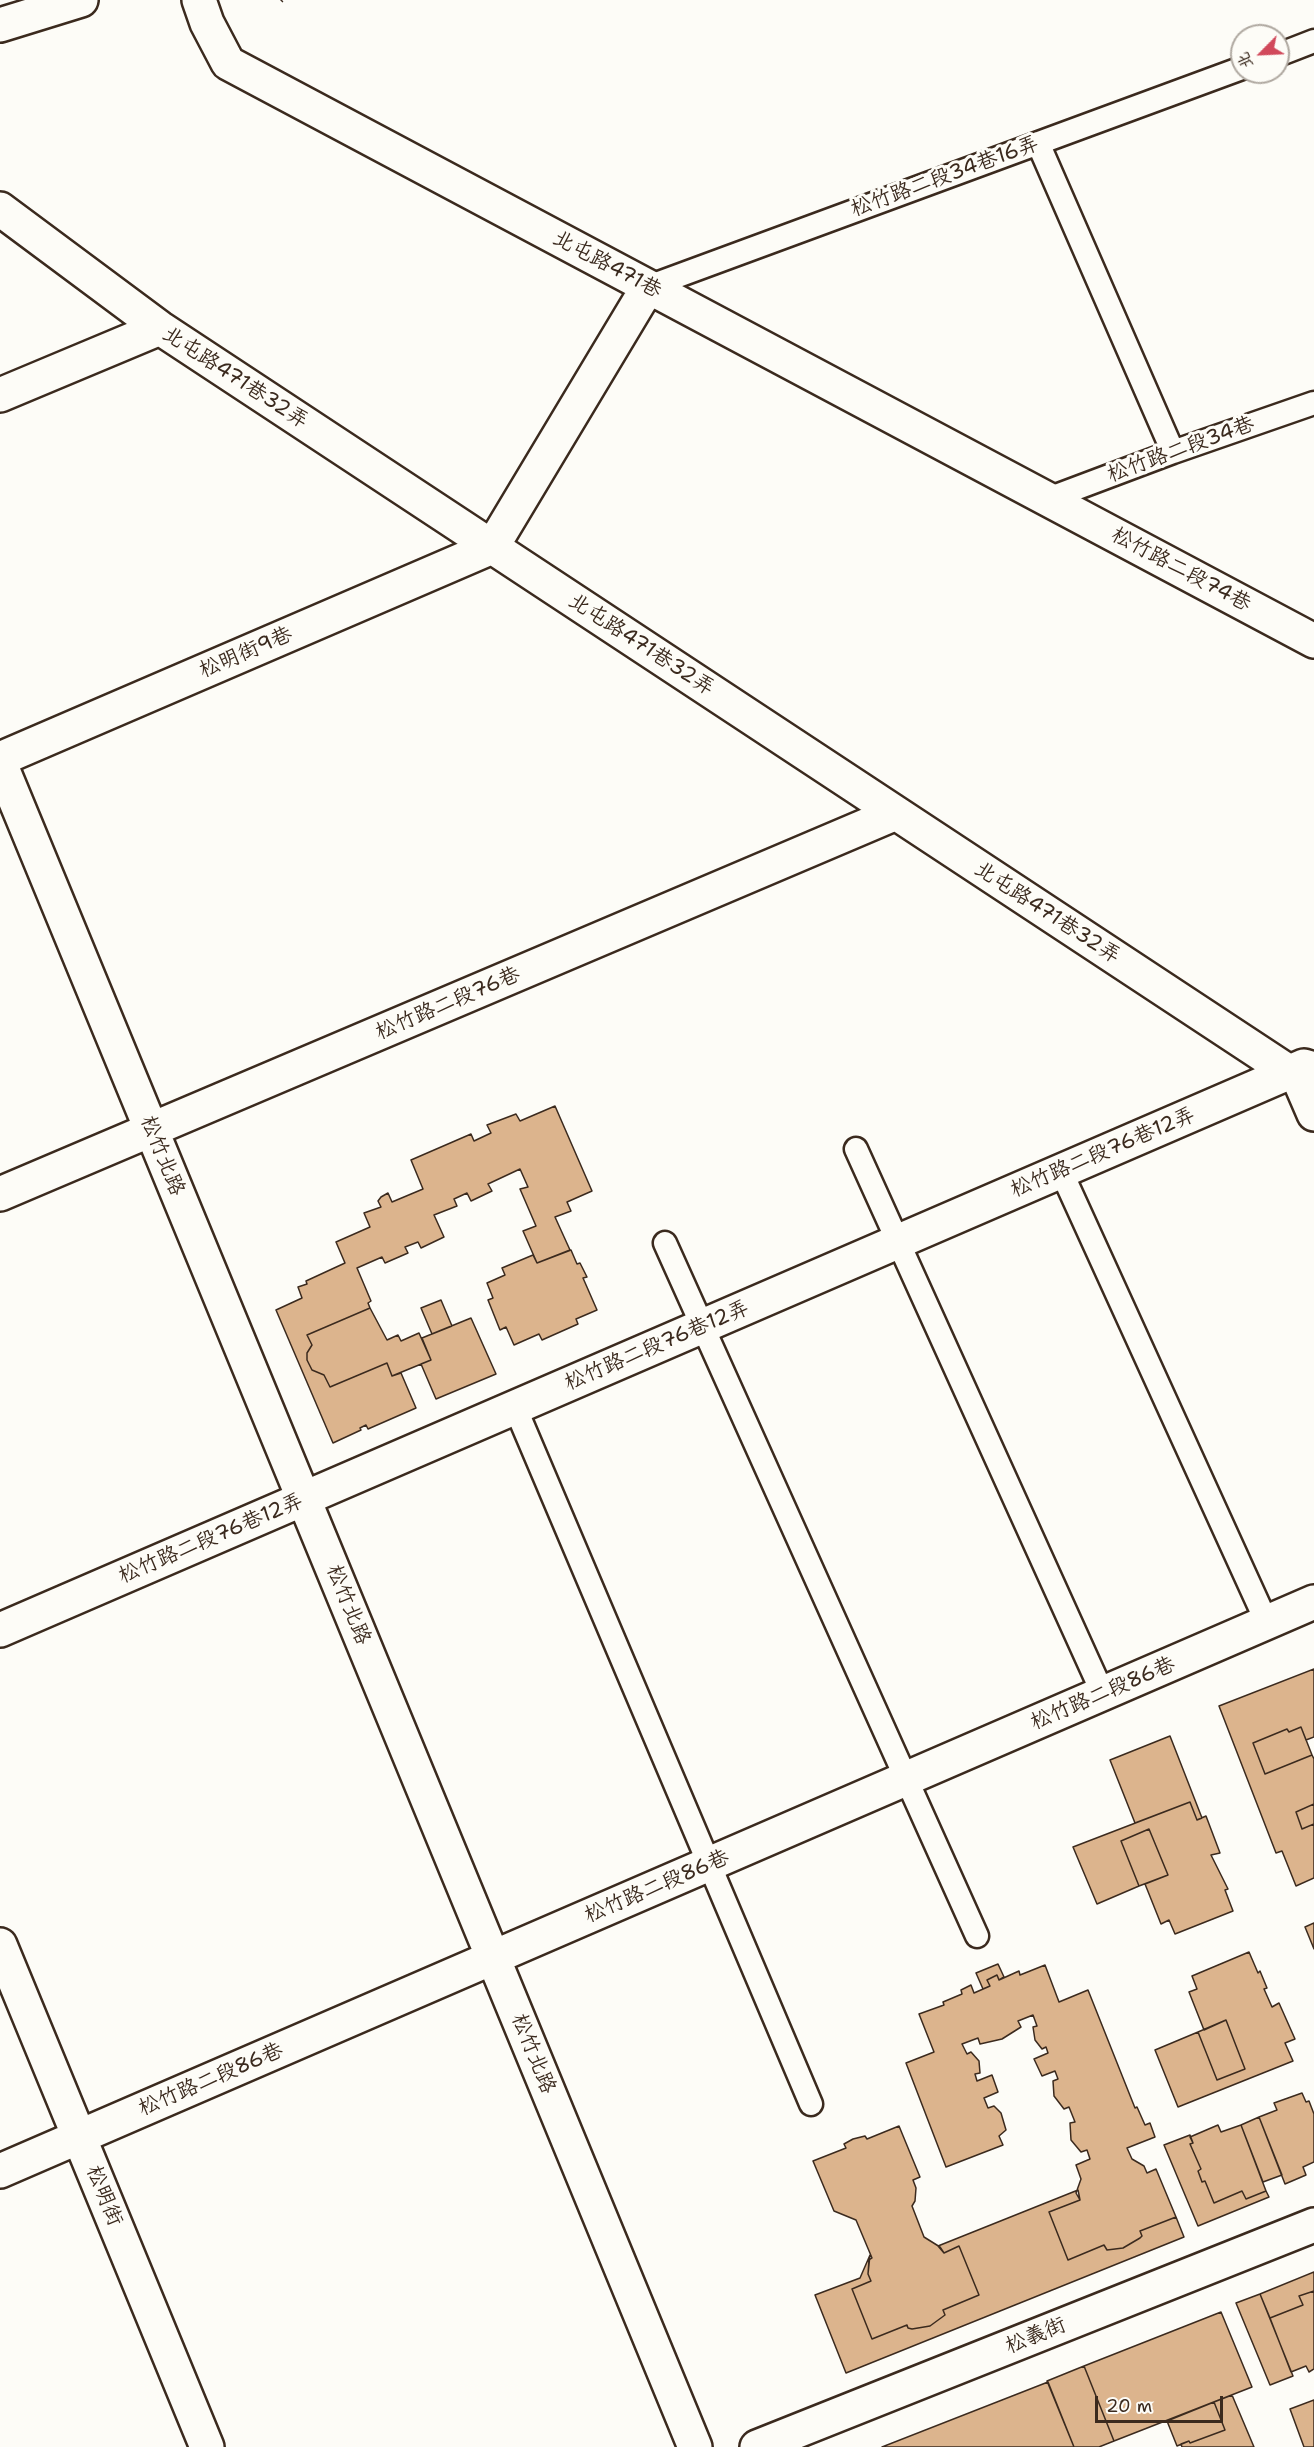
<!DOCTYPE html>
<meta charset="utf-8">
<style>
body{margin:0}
#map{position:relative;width:1314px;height:2447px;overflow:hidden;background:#fdfcf7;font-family:"Shantell Sans","LXGW WenKai TC",sans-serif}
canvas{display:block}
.north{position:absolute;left:1230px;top:24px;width:60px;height:60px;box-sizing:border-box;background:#fdfcf7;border:2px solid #afa8a0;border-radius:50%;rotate:246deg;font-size:16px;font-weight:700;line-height:24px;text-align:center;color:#3b2a1e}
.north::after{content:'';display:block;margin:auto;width:21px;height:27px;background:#d1495b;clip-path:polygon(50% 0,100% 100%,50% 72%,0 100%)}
.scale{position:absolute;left:1095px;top:2396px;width:128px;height:27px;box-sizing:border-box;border:3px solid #3b2a1e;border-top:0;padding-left:8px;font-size:18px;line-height:21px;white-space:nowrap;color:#3b2a1e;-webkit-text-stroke:4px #fdfcf7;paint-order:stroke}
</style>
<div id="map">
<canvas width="1314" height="2447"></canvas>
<div class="north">北</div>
<div class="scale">20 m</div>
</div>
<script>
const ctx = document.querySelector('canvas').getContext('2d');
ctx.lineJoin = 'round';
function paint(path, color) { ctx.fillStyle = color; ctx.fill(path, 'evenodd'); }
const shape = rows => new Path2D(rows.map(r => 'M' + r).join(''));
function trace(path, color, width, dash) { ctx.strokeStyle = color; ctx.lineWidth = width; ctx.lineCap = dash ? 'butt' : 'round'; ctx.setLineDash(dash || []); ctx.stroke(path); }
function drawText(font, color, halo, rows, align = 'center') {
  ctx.font = font + ' "Shantell Sans","LXGW WenKai TC",sans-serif'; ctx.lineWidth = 6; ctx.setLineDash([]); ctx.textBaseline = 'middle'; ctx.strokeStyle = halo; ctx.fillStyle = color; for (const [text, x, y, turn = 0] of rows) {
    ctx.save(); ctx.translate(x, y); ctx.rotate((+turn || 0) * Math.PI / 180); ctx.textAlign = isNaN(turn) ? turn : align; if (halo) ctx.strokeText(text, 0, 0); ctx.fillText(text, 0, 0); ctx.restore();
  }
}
const building = shape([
 [555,1106,592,1191,567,1202,571,1211,555,1217,570,1250,537,1263,523,1231,536,1226,520,1189,528,1187,520,1169,488,1184,492,1191,471,1201,467,1193,454,1199,457,1206,434,1215,444,1237,421,1248,418,1242,405,1247,408,1253,385,1263,382,1257,357,1268,371,1301,368,1303,370,1308,307,1335,312,1345,307,1353,307,1360,312,1370,324,1375,330,1387,387,1363,392,1376,401,1373,416,1408,368,1429,366,1425,360,1428,361,1430,333,1443,276,1310,302,1298,298,1287,307,1284,306,1281,345,1263,336,1242,370,1227,364,1213,381,1207,378,1201,381,1197,388,1193,392,1202,423,1189,411,1160,471,1134,474,1141,491,1133,487,1125,516,1114,520,1121,555,1106],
 [571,1250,577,1264,580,1263,587,1277,583,1278,597,1310,576,1319,578,1324,542,1340,539,1334,514,1345,506,1327,500,1330,488,1300,493,1298,487,1283,505,1275,502,1268,533,1255,537,1263,571,1250],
 [441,1300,452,1326,432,1334,421,1308,441,1300],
 [370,1308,387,1340,398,1335,401,1341,419,1333,431,1360,392,1376,387,1363,330,1387,324,1375,312,1370,307,1360,307,1353,312,1345,307,1335,370,1308],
 [471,1318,496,1374,436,1399,421,1364,431,1360,422,1338,471,1318],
 [1314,1669,1314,1737,1306,1740,1301,1727,1289,1732,1287,1729,1253,1743,1265,1774,1312,1755,1314,1759,1314,1804,1296,1812,1302,1829,1314,1824,1314,1878,1296,1886,1282,1851,1276,1853,1219,1706,1314,1669],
 [1301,1727,1312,1755,1265,1774,1253,1743,1287,1729,1289,1732,1301,1727],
 [1170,1736,1202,1818,1197,1820,1190,1802,1135,1823,1110,1760,1170,1736],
 [1190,1802,1197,1820,1206,1816,1220,1853,1211,1855,1228,1889,1225,1890,1233,1911,1175,1934,1169,1920,1161,1924,1145,1884,1168,1875,1149,1829,1121,1841,1139,1886,1097,1904,1073,1847,1190,1802],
 [1314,1804,1314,1824,1302,1829,1296,1812,1314,1804],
 [1149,1829,1168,1875,1139,1886,1121,1841,1149,1829],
 [1314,1923,1314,1949,1305,1927,1314,1923],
 [1249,1952,1258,1973,1260,1971,1267,1988,1264,1989,1272,2007,1279,2003,1295,2039,1285,2043,1293,2061,1178,2107,1155,2050,1198,2032,1217,2080,1245,2069,1226,2020,1204,2030,1189,1992,1197,1989,1192,1976,1249,1952],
 [998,1964,1004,1977,999,1980,997,1975,987,1980,990,1986,983,1989,976,1973,998,1964],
 [1045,1965,1059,2002,1088,1990,1135,2108,1137,2107,1145,2125,1150,2123,1155,2137,1127,2148,1132,2159,1144,2166,1147,2173,1156,2169,1176,2217,1140,2231,1142,2236,1140,2238,1123,2248,1107,2250,1104,2245,1068,2260,1049,2212,1080,2200,1076,2193,1081,2179,1076,2165,1090,2159,1087,2150,1081,2152,1071,2140,1070,2123,1075,2122,1069,2107,1064,2109,1054,2096,1053,2081,1058,2079,1055,2071,1042,2076,1034,2059,1048,2053,1046,2047,1042,2049,1035,2040,1033,2027,1037,2026,1033,2015,1018,2021,1021,2027,1002,2039,980,2044,978,2038,962,2044,967,2054,971,2052,979,2061,980,2073,975,2074,977,2081,992,2075,998,2092,984,2098,988,2108,994,2106,1001,2113,1006,2130,999,2136,1003,2145,946,2167,906,2063,934,2052,919,2014,944,2005,943,2002,962,1994,961,1990,971,1985,974,1993,990,1986,987,1980,997,1975,999,1980,1019,1971,1020,1975,1045,1965],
 [1226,2020,1245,2069,1217,2080,1198,2032,1226,2020],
 [1302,2093,1306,2102,1309,2101,1314,2114,1314,2162,1303,2167,1306,2175,1285,2184,1259,2117,1277,2110,1274,2103,1302,2093],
 [1259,2117,1282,2175,1263,2182,1241,2125,1259,2117],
 [1218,2125,1221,2132,1241,2125,1266,2191,1246,2199,1242,2191,1214,2203,1205,2181,1202,2182,1198,2171,1201,2169,1190,2144,1193,2143,1190,2137,1218,2125],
 [899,2126,920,2177,913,2180,916,2188,915,2201,912,2206,924,2237,940,2247,944,2253,959,2246,979,2295,943,2310,945,2315,930,2326,912,2329,908,2328,907,2325,872,2339,852,2289,871,2281,868,2274,869,2260,872,2258,856,2220,834,2211,813,2161,846,2148,844,2144,853,2139,865,2136,867,2139,899,2126],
 [1190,2135,1193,2143,1190,2144,1201,2169,1198,2171,1202,2182,1205,2181,1214,2203,1242,2191,1246,2199,1266,2191,1269,2197,1198,2226,1164,2145,1190,2135],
 [1078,2190,1080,2200,1049,2212,1068,2260,1104,2245,1107,2250,1123,2248,1140,2238,1142,2236,1140,2231,1176,2217,1184,2237,846,2373,815,2295,860,2278,870,2255,868,2274,871,2281,852,2289,872,2339,907,2325,908,2328,912,2329,930,2326,945,2315,943,2310,979,2295,959,2246,944,2253,938,2246,1078,2190],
 [1314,2272,1314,2291,1299,2296,1303,2305,1270,2318,1260,2294,1314,2272],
 [1314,2291,1314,2369,1309,2372,1306,2366,1291,2372,1270,2318,1303,2305,1299,2296,1314,2291],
 [1260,2294,1293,2376,1270,2385,1236,2303,1260,2294],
 [1221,2312,1252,2387,1114,2441,1084,2366,1221,2312],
 [1084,2366,1114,2441,1099,2447,1074,2447,1047,2381,1084,2366],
 [1048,2382,1074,2447,882,2447,1048,2382],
 [1232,2395,1254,2447,1182,2447,1181,2444,1189,2441,1190,2443,1225,2430,1214,2402,1232,2395],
 [1314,2400,1314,2447,1304,2447,1290,2409,1314,2400],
 [1214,2402,1225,2430,1190,2443,1189,2441,1177,2446,1167,2421,1214,2402]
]);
paint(building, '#dcb48d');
trace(building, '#3b2a1e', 1.5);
const service = shape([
 [1278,55,1314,41],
 [1038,143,1173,452],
 [648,287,1242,68],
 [1048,499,1173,452,1314,403],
 [856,1149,1103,1694],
 [1061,1171,1267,1623],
 [665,1243,977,1936],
 [515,1407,811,2104]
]);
const minor = shape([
 [199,0,207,23,228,63,1314,641],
 [0,209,160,328,1289,1072],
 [0,395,160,328],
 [0,759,492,547,648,287],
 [0,763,695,2447],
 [1295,1070,1314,1114],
 [0,1194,896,813],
 [0,1630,1304,1066,1314,1069],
 [0,1945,207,2447],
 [0,2171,1314,1602],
 [757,2447,1314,2225]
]);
const primary = shape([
 [0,25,81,0]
]);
trace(service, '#3b2a1e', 27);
trace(minor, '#3b2a1e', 38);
trace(primary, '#3b2a1e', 38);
trace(shape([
 [281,1,282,0]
]), '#3b2a1e', 4, [1.5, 4.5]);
trace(service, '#fdfcf7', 22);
trace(minor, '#fdfcf7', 33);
trace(primary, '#fdfcf7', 33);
drawText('21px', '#3b2a1e', '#fdfcf7', [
 ["松竹路二段34巷16弄",945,177,-20],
 ["北屯路471巷",607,265,28],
 ["北屯路471巷32弄",235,378,33],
 ["松竹路二段34巷",1181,450,-20],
 ["松竹路二段74巷",1181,570,28],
 ["北屯路471巷32弄",641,645,33],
 ["松明街9巷",246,653,-23],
 ["北屯路471巷32弄",1047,913,33],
 ["松竹路二段76巷",448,1004,-23],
 ["松竹路二段76巷12弄",1103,1153,-23],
 ["松竹北路",162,1156,68],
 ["松竹路二段76巷12弄",657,1346,-23],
 ["松竹路二段76巷12弄",211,1539,-23],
 ["松竹北路",348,1605,68],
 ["松竹路二段86巷",1103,1694,-23],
 ["松竹路二段86巷",657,1887,-23],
 ["松竹北路",533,2054,68],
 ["松竹路二段86巷",211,2080,-23],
 ["松明街",104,2196,68],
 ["松義街",1036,2336,-22]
]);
</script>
